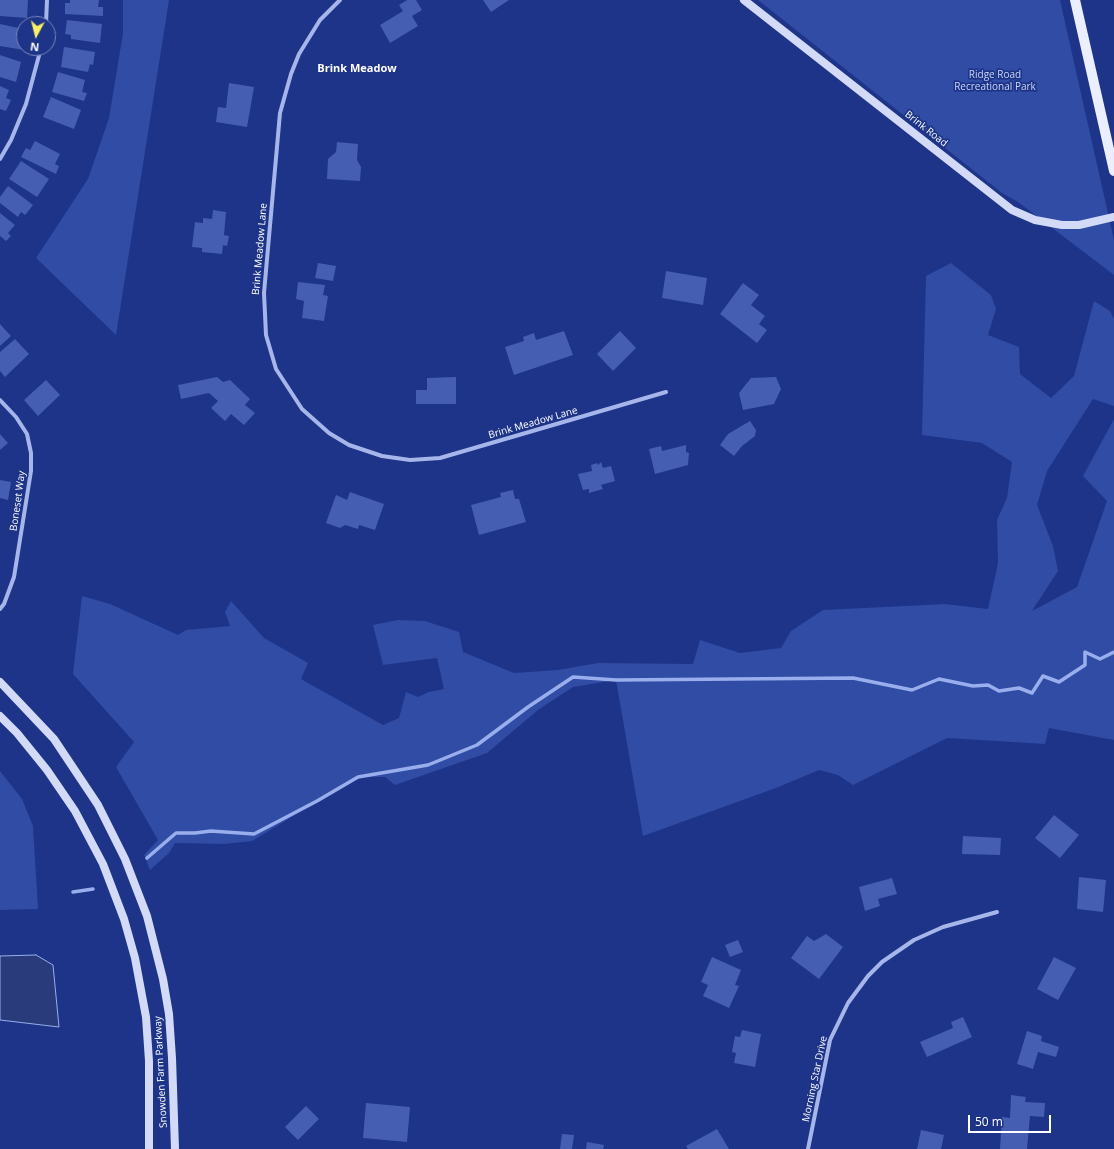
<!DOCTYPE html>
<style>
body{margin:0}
#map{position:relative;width:1114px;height:1149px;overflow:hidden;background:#1d3488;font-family:"Open Sans",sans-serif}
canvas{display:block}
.north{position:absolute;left:16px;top:16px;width:40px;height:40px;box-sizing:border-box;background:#1d3488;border:1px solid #7785b8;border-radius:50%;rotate:187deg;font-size:11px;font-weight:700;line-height:16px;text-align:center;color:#fff}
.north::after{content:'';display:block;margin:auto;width:14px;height:18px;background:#fbf064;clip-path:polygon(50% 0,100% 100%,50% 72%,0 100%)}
.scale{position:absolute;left:968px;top:1115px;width:83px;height:18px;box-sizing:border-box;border:2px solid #fff;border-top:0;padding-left:5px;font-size:12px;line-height:14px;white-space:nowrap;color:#fff;-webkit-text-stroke:3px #1d3488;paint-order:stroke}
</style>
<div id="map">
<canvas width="1114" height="1149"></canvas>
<div class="north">N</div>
<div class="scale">50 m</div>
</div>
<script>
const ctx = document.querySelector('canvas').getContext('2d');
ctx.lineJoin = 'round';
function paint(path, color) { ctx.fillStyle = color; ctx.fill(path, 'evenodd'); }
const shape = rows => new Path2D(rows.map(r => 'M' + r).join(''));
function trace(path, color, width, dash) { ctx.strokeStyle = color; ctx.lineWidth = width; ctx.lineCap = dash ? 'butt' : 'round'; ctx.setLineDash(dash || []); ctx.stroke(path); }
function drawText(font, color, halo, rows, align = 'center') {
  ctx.font = font + ' "Open Sans",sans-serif'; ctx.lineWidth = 3.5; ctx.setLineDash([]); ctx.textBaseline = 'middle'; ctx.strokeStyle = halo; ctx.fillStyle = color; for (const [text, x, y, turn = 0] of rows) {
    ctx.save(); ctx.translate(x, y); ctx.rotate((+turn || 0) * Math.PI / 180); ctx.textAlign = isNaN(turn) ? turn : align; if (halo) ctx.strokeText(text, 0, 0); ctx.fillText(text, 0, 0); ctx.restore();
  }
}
paint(shape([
 [123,0,169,0,116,335,36,258,88,179,109,118,123,33],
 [758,0,1060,0,1114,240,1114,275,1018,202,1002,193],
 [951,263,991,295,996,309,988,335,1019,347,1020,374,1051,398,1074,376,1094,301,1110,311,1114,319,1114,406,1093,399,1047,471,1037,505,1053,546,1058,571,1032,611,1077,587,1107,501,1083,476,1114,419,1114,740,1049,728,1045,744,947,738,853,785,838,775,819,770,776,788,643,836,616,680,573,687,538,710,487,753,395,785,385,777,358,777,252,841,224,844,175,843,169,853,150,870,144,855,158,840,116,767,134,742,73,674,82,596,110,604,178,635,186,630,230,626,225,612,231,601,264,638,308,663,301,679,383,725,399,718,406,692,418,697,429,692,444,689,437,658,383,665,373,625,398,620,425,621,459,632,463,652,514,673,558,670,598,663,693,664,700,640,740,653,781,648,791,631,823,610,945,604,988,609,998,563,997,520,1007,498,1012,462,982,443,922,435,926,276],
 [0,771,22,799,33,826,38,909,0,910]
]), '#304ca5');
const water = shape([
 [36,955,53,965,59,1027,0,1020,0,956,36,955]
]);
paint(water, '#293b7a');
trace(water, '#99aeed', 1);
trace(shape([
 [147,858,176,833,195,833,211,831,254,834,317,801,358,777,428,765,477,745,528,707,573,677,616,680,853,678,912,690,939,679,973,686,988,685,999,691,1019,688,1032,693,1043,676,1059,682,1085,665,1085,652,1100,659,1114,652],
 [73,892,93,889]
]), '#99aeed', 3.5);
paint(shape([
 [0,0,28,0,27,18,0,16],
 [70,0,99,0,98,7,103,7,103,16,65,14,65,3,70,3],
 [407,0,416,0,422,10,412,16,418,26,390,43,380,25,403,11,399,5],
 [483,0,509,0,491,12],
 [67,20,102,24,100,43,71,39,71,35,65,34],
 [0,24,23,29,21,38,24,38,24,50,0,46],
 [64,47,95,52,93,65,90,64,88,72,61,67],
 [0,55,21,62,16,82,0,77],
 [58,72,85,80,82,92,87,93,84,101,52,92],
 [229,83,254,87,247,127,216,122,218,107,226,108],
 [0,86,9,90,6,98,11,100,6,111,0,109],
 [51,97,81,110,74,129,43,117],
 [35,141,60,154,55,164,59,166,56,174,21,157,26,148,30,150],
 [337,142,358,144,357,160,361,167,360,181,327,179,328,159,336,152],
 [21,161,49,179,37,197,9,179],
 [8,186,33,205,25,215,21,212,18,217,0,203,0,197],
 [213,210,226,212,224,235,229,236,227,246,223,245,222,254,202,252,202,248,192,247,195,222,203,223,203,218,212,219],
 [0,213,15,225,8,233,11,236,6,241,0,236],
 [318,263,336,266,333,281,315,278],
 [666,271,707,278,703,305,662,298],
 [298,282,325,285,323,295,328,296,324,321,302,318,304,301,296,299],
 [743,283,759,295,751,305,765,316,759,324,767,330,757,343,720,314],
 [0,324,11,336,0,346],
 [564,331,573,355,514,375,505,347,524,341,523,337,534,333,536,340],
 [620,331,636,348,613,371,597,354],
 [15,339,29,354,5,377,0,371,0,352],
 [217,377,223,382,230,380,250,399,245,405,255,413,244,425,231,414,225,421,211,408,218,401,209,393,181,399,178,385],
 [456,377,456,404,416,404,416,390,427,390,427,378],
 [776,377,781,389,774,404,743,410,739,393,751,378],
 [46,380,60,395,38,416,24,400],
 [750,421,756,430,755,436,742,446,734,456,720,445,728,434],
 [0,434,8,443,0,450],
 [686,445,686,452,689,453,688,465,655,474,649,449,661,446,662,451],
 [601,462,603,468,611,466,615,481,601,485,603,489,589,493,589,489,583,490,578,474,592,471,591,465,597,463,598,465],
 [0,480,11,482,8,500,0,498],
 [513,490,515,499,519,499,526,522,479,535,471,505,501,497,500,493],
 [350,492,384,504,375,530,359,525,358,529,345,525,340,528,326,523,336,495,347,500],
 [1054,815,1079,835,1060,858,1035,838],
 [963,836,1001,838,1000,855,962,854],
 [1079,877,1106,880,1103,912,1077,909],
 [892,878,897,894,878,899,880,906,865,911,859,887],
 [826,934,843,947,819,979,791,958,807,936,814,941],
 [738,940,743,952,730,957,725,945],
 [712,957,741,970,735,985,739,986,729,1008,703,996,708,985,701,982],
 [1054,957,1076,968,1058,1000,1037,989],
 [963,1017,972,1037,927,1057,920,1042,953,1028,951,1022],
 [742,1030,761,1034,755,1067,734,1063,736,1053,732,1052,735,1036,740,1037],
 [1027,1031,1042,1036,1041,1041,1059,1047,1056,1057,1038,1052,1033,1069,1017,1064],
 [1011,1095,1026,1097,1025,1102,1045,1103,1044,1117,1030,1116,1027,1149,1000,1149,1002,1117,1010,1118],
 [366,1103,410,1107,407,1142,363,1138],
 [306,1106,319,1119,298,1140,285,1127],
 [717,1129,729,1149,688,1149,686,1146],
 [921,1130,944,1135,941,1149,917,1149],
 [562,1134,574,1135,572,1149,560,1149],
 [587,1142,604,1145,603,1149,586,1149]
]), '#455eb1');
trace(shape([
 [340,0,320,20,299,54,291,74,280,113,264,293,266,335,276,369,302,409,329,433,349,445,382,456,410,460,440,458,666,392],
 [46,24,47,0],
 [0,159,11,140,26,104,41,48],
 [0,400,16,417,27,434,31,453,31,471,14,577,4,604,0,609],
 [808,1149,830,1040,848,1003,868,976,882,962,914,940,943,927,997,912]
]), '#a6b6eb', 4);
trace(shape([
 [744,0,1012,210,1035,220,1062,225,1079,225,1114,217],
 [0,682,54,739,98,805,125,859,147,916,163,979,169,1014,172,1058,175,1149],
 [0,716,17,733,47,770,75,811,103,864,124,919,135,958,146,1017,149,1061,149,1149]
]), '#d2daf8', 8);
trace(shape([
 [1075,0,1114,171]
]), '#ebeeff', 10);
drawText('10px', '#cbd6f8', '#1d3488', [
 ["Ridge Road",995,75],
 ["Recreational Park",995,87]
]);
drawText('10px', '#fff', '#1d3488', [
 ["Brink Road",926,129,38],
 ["Brink Meadow Lane",260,249,-85],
 ["Brink Meadow Lane",533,423,-16],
 ["Boneset Way",18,501,-82],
 ["Snowden Farm Parkway",161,1072,-93],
 ["Morning Star Drive",815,1079,-78]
]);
drawText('bold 11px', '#fff', '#1d3488', [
 ["Brink Meadow",357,69]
]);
</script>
